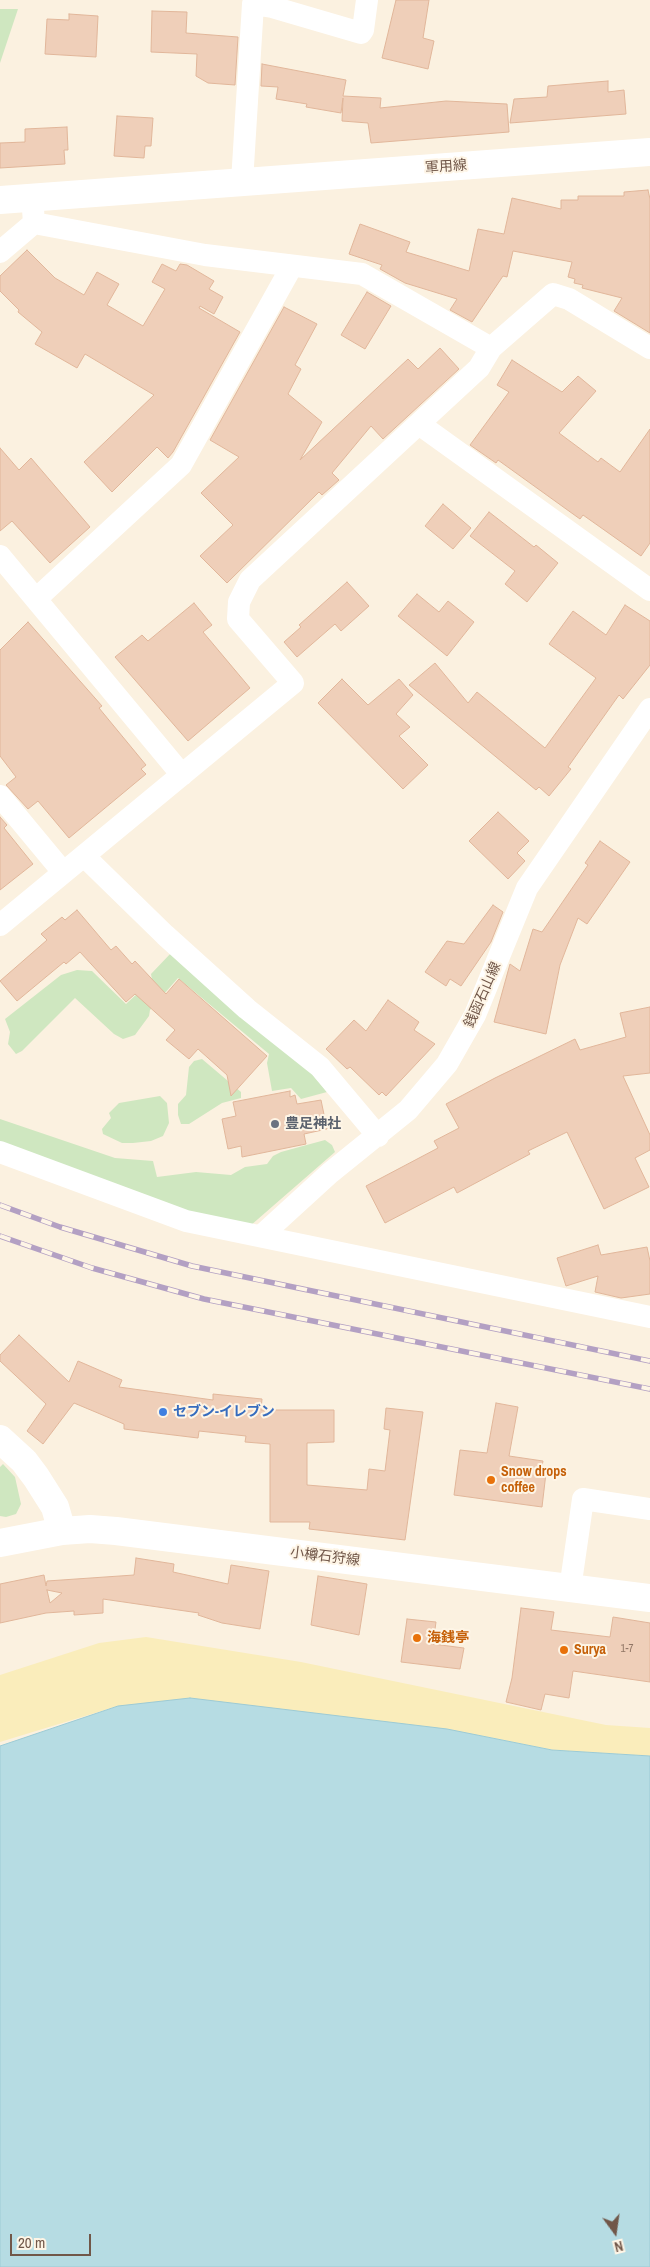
<!DOCTYPE html>
<meta charset="utf-8">
<style>
body{margin:0}
#map{position:relative;width:650px;height:2267px;overflow:hidden;background:#fbf1e0;font-family:"Archivo Narrow",sans-serif}
canvas{display:block}
.north{position:absolute;left:590px;top:2207px;width:50px;height:50px;-webkit-text-stroke:4px #fef5e6;paint-order:stroke;rotate:166deg;font-size:14px;font-weight:700;line-height:20px;text-align:center;color:#715749}
.north::after{content:'';display:block;margin:auto;width:18px;height:22px;background:#715749;clip-path:polygon(50% 0,100% 100%,50% 72%,0 100%)}
.scale{position:absolute;left:10px;top:2234px;width:81px;height:22px;box-sizing:border-box;border:2px solid #715749;border-top:0;padding-left:6px;font-size:15px;line-height:18px;white-space:nowrap;color:#715749;-webkit-text-stroke:4px #fef5e6;paint-order:stroke}
</style>
<div id="map">
<canvas width="650" height="2267"></canvas>
<div class="north">N</div>
<div class="scale">20 m</div>
</div>
<script>
const ctx = document.querySelector('canvas').getContext('2d');
ctx.lineJoin = 'round';
function paint(path, color) { ctx.fillStyle = color; ctx.fill(path, 'evenodd'); }
const shape = rows => new Path2D(rows.map(r => 'M' + r).join(''));
function trace(path, color, width, dash) { ctx.strokeStyle = color; ctx.lineWidth = width; ctx.lineCap = dash ? 'butt' : 'round'; ctx.setLineDash(dash || []); ctx.stroke(path); }
function drawText(font, color, halo, rows, align = 'center') {
  ctx.font = font + ' "Archivo Narrow","Noto Sans JP",sans-serif'; ctx.lineWidth = 4; ctx.setLineDash([]); ctx.textBaseline = 'middle'; ctx.strokeStyle = halo; ctx.fillStyle = color; for (const [text, x, y, turn = 0] of rows) {
    ctx.save(); ctx.translate(x, y); ctx.rotate((+turn || 0) * Math.PI / 180); ctx.textAlign = isNaN(turn) ? turn : align; if (halo) ctx.strokeText(text, 0, 0); ctx.fillText(text, 0, 0); ctx.restore();
  }
}
paint(shape([
 [0,9,18,9,0,63],
 [171,953,309,1070,327,1092,301,1099,291,1088,272,1091,267,1063,269,1054,178,978,150,1010,149,1016,135,1035,123,1039,114,1034,75,998,22,1051,16,1054,8,1044,10,1032,5,1019,61,975,77,970,92,971,126,1004,152,980,151,974],
 [202,1059,241,1092,241,1098,222,1103,189,1124,181,1124,178,1115,178,1104,186,1095,189,1067,194,1061],
 [160,1096,167,1103,169,1123,163,1136,151,1141,133,1143,122,1143,103,1134,102,1129,111,1118,109,1113,119,1103],
 [0,1119,115,1158,153,1161,157,1177,196,1172,231,1175,245,1167,267,1164,273,1156,281,1152,325,1140,332,1145,335,1152,250,1226,187,1213,0,1144],
 [3,1464,15,1477,21,1504,16,1514,6,1517,0,1516,0,1467]
]), '#cfe7c0');
paint(shape([
 [146,1637,301,1662,606,1725,650,1728,650,1756,552,1750,482,1736,118,1706,0,1742,0,1675,99,1643]
]), '#faedbb');
const water = shape([
 [190,1698,447,1729,552,1750,650,1756,650,2267,0,2267,0,1746,118,1706,190,1698]
]);
paint(water, '#b6dce3');
trace(water, '#9dcbd5', 1);
const building = shape([
 [396,0,429,0,423,38,434,41,428,69,382,58,396,0],
 [152,11,187,12,186,33,238,37,235,85,208,83,196,76,197,54,151,52,152,11],
 [69,14,98,16,96,57,45,54,47,19,69,20,69,14],
 [262,64,346,80,343,96,381,98,380,108,446,101,507,104,509,132,371,143,368,123,342,121,343,98,341,113,306,107,307,104,276,99,278,87,261,86,262,64],
 [608,81,608,92,624,90,626,114,510,123,514,99,547,97,548,86,608,81],
 [117,116,153,118,151,146,145,146,144,158,114,156,117,116],
 [67,127,68,150,64,150,65,164,0,168,0,143,25,142,25,129,67,127],
 [648,190,650,199,650,333,614,311,622,298,582,288,583,285,574,283,575,279,568,277,572,262,513,251,507,277,503,276,472,322,450,310,457,299,405,283,380,269,382,265,349,254,360,224,410,242,406,252,469,271,478,229,504,234,512,198,561,209,561,200,578,200,578,196,624,196,624,192,648,190],
 [27,250,55,278,84,295,97,272,119,284,107,305,143,326,165,289,152,282,162,264,176,271,180,264,187,265,214,281,209,289,223,297,214,314,200,306,199,308,240,332,173,452,168,458,157,447,112,492,84,462,154,395,85,354,77,368,35,344,42,332,18,312,19,310,0,291,0,276,27,250],
 [367,292,391,306,365,349,341,335,367,292],
 [284,307,317,324,295,365,301,369,288,394,322,422,300,460,408,359,418,369,440,348,459,369,383,439,371,426,332,473,339,480,322,495,319,492,227,583,200,556,233,525,201,493,239,457,210,440,284,307],
 [512,360,562,392,578,376,596,391,559,433,598,462,601,458,620,472,650,429,650,543,641,556,583,515,580,519,498,460,496,463,470,445,509,392,497,385,512,360],
 [0,448,19,470,31,458,90,527,50,563,12,521,0,531,0,448],
 [443,504,471,528,453,549,425,526,443,504],
 [489,512,534,547,536,545,558,563,527,602,505,584,515,571,470,536,489,512],
 [347,582,369,606,341,631,335,624,297,657,284,642,301,627,299,625,347,582],
 [417,594,439,612,448,601,474,622,447,656,398,616,417,594],
 [194,603,212,625,203,632,250,688,188,741,115,657,142,635,148,641,194,603],
 [625,605,650,621,650,665,623,699,619,695,568,767,571,769,549,796,539,787,536,790,409,685,435,663,468,703,477,692,545,748,596,678,549,644,573,611,606,635,625,605],
 [28,622,102,706,99,708,146,765,141,769,146,774,69,838,38,801,28,809,6,785,16,777,0,756,0,650,28,622],
 [342,679,368,705,399,679,413,695,396,714,410,727,399,736,428,765,403,789,318,703,342,679],
 [498,812,529,841,517,853,525,861,508,879,469,841,498,812],
 [0,817,7,825,4,828,33,864,0,890,0,817],
 [600,841,630,862,587,924,578,918,560,965,546,1034,494,1022,510,964,520,971,533,929,542,932,588,865,585,863,600,841],
 [493,905,503,912,491,942,461,986,450,979,446,986,425,972,447,941,464,944,493,905],
 [77,910,111,950,116,946,132,964,135,961,166,994,179,979,267,1056,231,1096,227,1075,198,1049,189,1059,166,1040,175,1030,135,994,126,1002,80,952,66,964,64,962,17,1001,0,981,47,940,41,934,62,917,65,920,77,910],
 [388,1000,419,1022,414,1030,435,1044,386,1096,382,1092,379,1095,350,1067,347,1069,326,1049,354,1020,366,1031,388,1000],
 [650,1007,650,1073,623,1076,650,1135,650,1150,635,1158,649,1187,604,1209,567,1132,528,1151,530,1154,457,1193,454,1187,385,1223,366,1186,438,1148,434,1141,459,1128,446,1104,495,1078,575,1039,580,1050,626,1037,620,1013,650,1007],
 [290,1091,290,1097,295,1095,297,1104,321,1100,327,1129,304,1134,306,1144,242,1157,241,1146,228,1149,222,1119,236,1116,233,1102,290,1091],
 [598,1245,601,1255,647,1247,650,1261,650,1294,621,1298,595,1292,598,1276,566,1286,557,1258,598,1245],
 [19,1335,69,1382,78,1361,122,1380,119,1387,213,1400,213,1394,262,1399,261,1410,334,1410,334,1442,307,1443,307,1485,367,1490,369,1469,385,1471,390,1430,384,1429,386,1408,423,1412,405,1540,309,1529,310,1522,270,1522,270,1444,245,1442,246,1436,199,1431,198,1438,124,1429,124,1424,74,1403,43,1444,27,1431,46,1404,0,1361,0,1355,19,1335],
 [496,1403,518,1407,509,1456,543,1461,541,1472,546,1473,542,1507,454,1495,460,1450,487,1453,496,1403],
 [136,1558,174,1564,173,1572,228,1584,231,1565,269,1571,260,1629,222,1623,198,1615,199,1613,103,1599,103,1613,74,1615,74,1611,46,1613,0,1623,0,1584,44,1575,46,1586,47,1581,134,1575,136,1558],
 [47,1590,62,1593,50,1603,47,1590],
 [318,1576,367,1584,359,1635,311,1625,318,1576],
 [521,1608,554,1612,551,1630,610,1637,613,1617,650,1623,650,1682,573,1671,569,1698,545,1694,541,1710,506,1702,512,1678,521,1608],
 [407,1619,436,1622,433,1644,464,1648,460,1669,401,1662,407,1619]
]);
paint(building, '#efcfb9');
trace(building, '#e1b69a', 1);
trace(shape([
 [242,182,253,4,272,7,361,33,363,30,367,0],
 [34,223,205,255,362,274,491,348],
 [0,252,34,223,33,209],
 [419,424,650,590],
 [0,556,182,775],
 [36,599,181,465,292,266],
 [0,796,63,872],
 [84,856,165,935,247,1009,320,1067,378,1136],
 [0,925,293,683,238,619,239,602,250,580,479,368,491,348,553,294,569,299,650,348],
 [0,1152,186,1221,650,1317],
 [261,1236,330,1173,408,1110,447,1064,475,1015,527,888,650,709],
 [570,1589,583,1499,650,1509]
]), '#fff', 22);
trace(shape([
 [0,200,650,152]
]), '#fff', 28);
trace(shape([
 [0,1439,24,1461,36,1477,55,1507,62,1531],
 [0,1543,62,1531,90,1529,116,1531,650,1598]
]), '#fff', 28);
const rail = shape([
 [0,1205,60,1227,192,1266,650,1361],
 [0,1236,92,1268,204,1299,650,1389]
]);
trace(rail, '#b3a0c3', 5.5);
trace(rail, '#fef5e6', 4, [11]);
for (const [x, y, r, color] of [
 [275,1124,5,"#6b7280"],
 [163,1412,5,"#3f7fe0"],
 [491,1480,5,"#e8710a"],
 [417,1638,5,"#e8710a"],
 [564,1650,5,"#e8710a"]
]) { const dot = new Path2D(); dot.arc(x, y, r, 0, 2 * Math.PI); ctx.fillStyle = color; ctx.fill(dot); trace(dot, '#fef5e6', 2); }
drawText('11px', '#907565', null, [
 ["1-7",627,1649]
]);
drawText('14px', '#715749', '#fef5e6', [
 ["軍用線",446,167,-4],
 ["銭函石山線",483,995,-66],
 ["小樽石狩線",325,1557,7]
]);
drawText('bold 14px', '#5b616d', '#fef5e6', [
 ["豊足神社",285,1124]
], 'left');
drawText('bold 14px', '#366cbe', '#fef5e6', [
 ["セブン-イレブン",173,1412]
], 'left');
drawText('bold 14px', '#c56008', '#fef5e6', [
 ["Snow drops",501,1472],
 ["coffee",501,1488],
 ["海銭亭",427,1638],
 ["Surya",574,1650]
], 'left');
</script>
